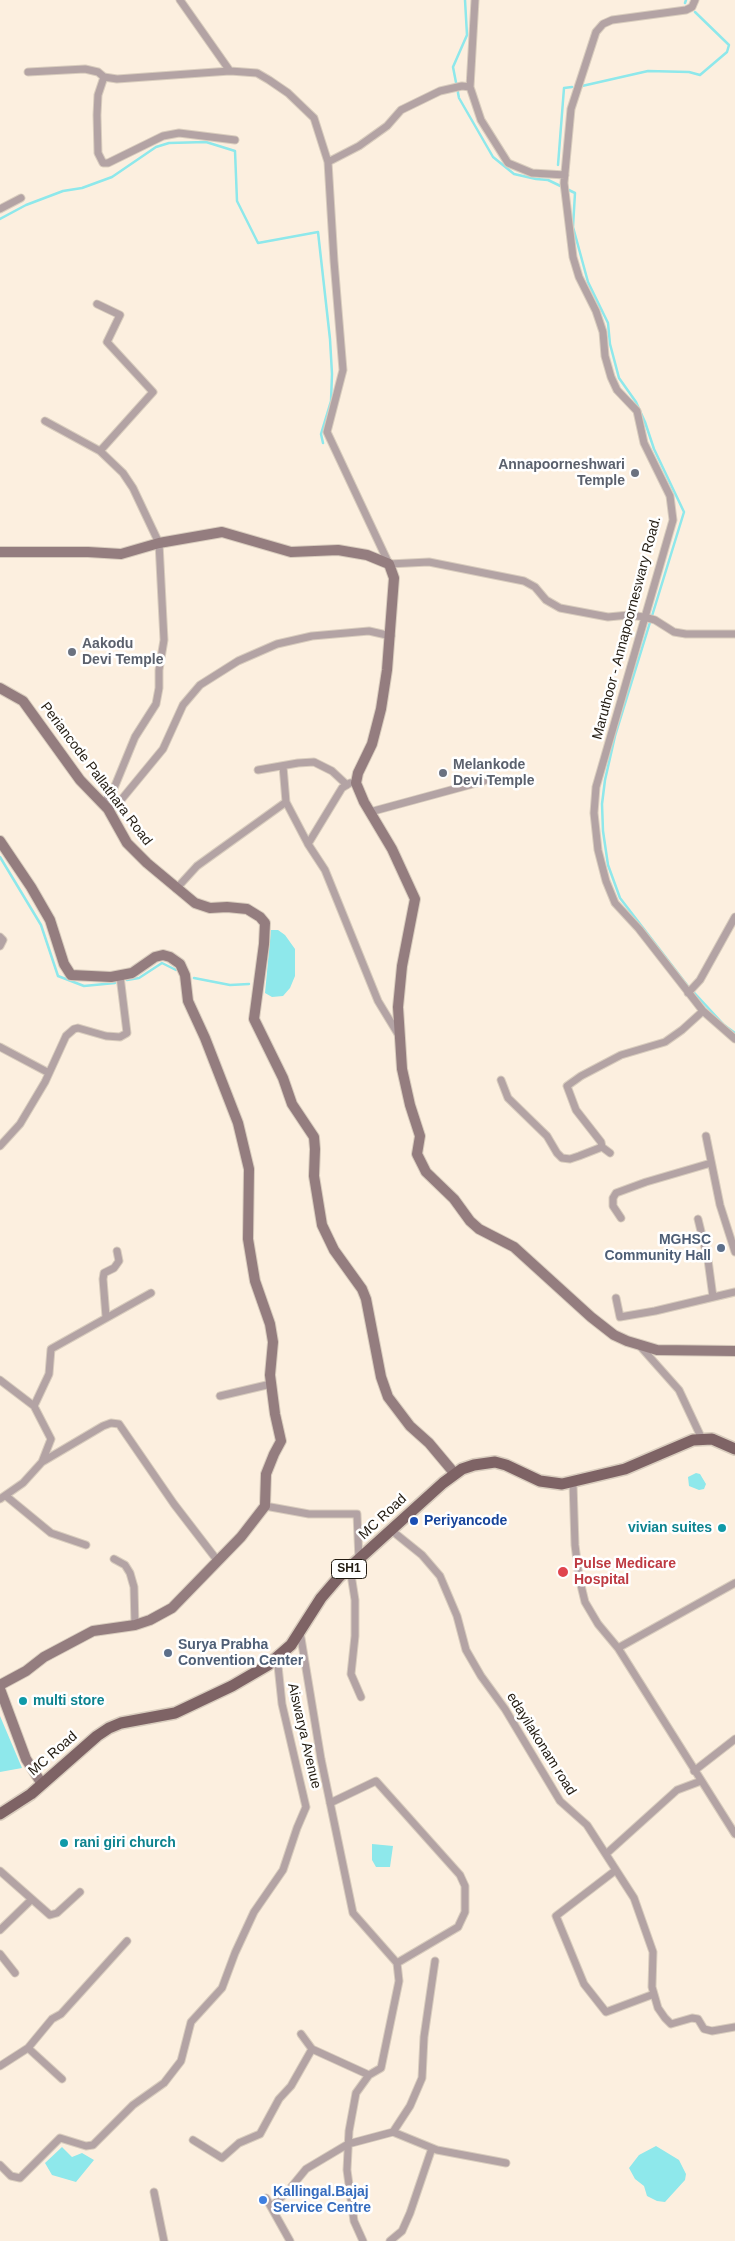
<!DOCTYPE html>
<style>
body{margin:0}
canvas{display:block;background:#fcefdf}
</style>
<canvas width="735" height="2241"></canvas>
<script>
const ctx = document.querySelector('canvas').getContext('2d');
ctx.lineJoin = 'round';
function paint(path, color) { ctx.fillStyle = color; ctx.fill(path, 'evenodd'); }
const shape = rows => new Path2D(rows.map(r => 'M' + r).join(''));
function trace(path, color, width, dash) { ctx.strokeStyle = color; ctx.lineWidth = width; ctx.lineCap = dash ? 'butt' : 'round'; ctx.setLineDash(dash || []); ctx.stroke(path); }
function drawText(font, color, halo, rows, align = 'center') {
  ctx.font = font + ' Arial,sans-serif'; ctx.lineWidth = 5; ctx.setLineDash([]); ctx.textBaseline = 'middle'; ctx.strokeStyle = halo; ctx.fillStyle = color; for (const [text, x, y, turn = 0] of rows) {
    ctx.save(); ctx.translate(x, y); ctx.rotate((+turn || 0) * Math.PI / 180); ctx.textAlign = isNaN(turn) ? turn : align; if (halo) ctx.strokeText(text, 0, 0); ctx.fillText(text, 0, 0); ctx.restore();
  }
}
paint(shape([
 [271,930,278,930,285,935,295,949,295,976,290,988,283,996,272,997,265,993],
 [696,1473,700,1474,706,1484,704,1489,699,1490,689,1486,688,1477],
 [0,1716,22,1768,0,1772],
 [372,1844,393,1846,390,1867,376,1867,372,1860],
 [656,2146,679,2160,686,2174,685,2180,665,2202,657,2201,647,2196,644,2186,635,2179,629,2168,639,2155],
 [62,2147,72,2157,82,2153,94,2160,76,2182,52,2175,45,2163]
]), '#8ee8eb');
trace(shape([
 [465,0,467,35,453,67,459,98,493,157,514,174,536,179,548,180,575,193,573,227,588,282,608,323,610,344,619,378,636,402,645,422,654,449,684,512,615,736,605,780,602,804,603,831,608,865,620,898,687,985,724,1025,735,1033],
 [685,3,686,0],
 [582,86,648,71,689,72,700,75,727,52,729,45,695,12],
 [558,165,564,88,572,87],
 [0,219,26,205,63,191,82,188,112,177,156,147,169,143,206,142,235,151,237,201,258,243,318,232,330,339,332,374,331,401,321,434,323,443],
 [0,857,41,925,58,976,84,986,115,983],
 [194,978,230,985,249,984],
 [127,980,139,978,162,963,176,970]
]), '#8ee8eb', 2.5);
const street = shape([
 [180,0,230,71,257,73,269,80,288,93,314,118,328,162,334,261,343,370,327,432,389,564,429,562,524,581,535,587,546,600,560,608,608,617,629,615,644,617,655,620,674,632,686,634,735,634],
 [475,0,470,87,481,120,508,163,532,173,565,175],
 [695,0,692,7,686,10,612,20,603,24,596,32,571,109,564,183,573,257,579,277,596,311,603,332,605,356,611,377,617,390,637,411,644,443,670,496,673,520,596,787,594,813,598,850,606,881,615,903,639,929,703,1011,735,1039],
 [28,72,85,69,98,72,104,77,117,79,230,71],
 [104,77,98,95,97,115,98,153,103,163,108,163,163,136,179,133,235,140],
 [328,162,359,146,387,126,401,110,440,91,462,86,470,87],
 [0,209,21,198],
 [97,304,120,315,107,342,153,392,100,451],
 [45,421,100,451,123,473,133,488,159,543,164,640,159,670,159,688,156,704,135,737,112,793,103,803],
 [283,766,286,802,308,844,325,870,378,1001,398,1034],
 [258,770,298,763,314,762,332,771,347,785],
 [108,809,121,800,163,749,183,705,200,685,238,661,277,644,312,636,369,631,391,636],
 [370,812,484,781],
 [308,844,342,788,350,783],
 [176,889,197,866,286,802],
 [0,937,3,940,0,946],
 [688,993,700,980,735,917],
 [0,1047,49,1073],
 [501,1080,508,1098,547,1136,557,1153,562,1158,570,1159,579,1156,602,1147,601,1142,576,1110,567,1086,581,1076,621,1055,665,1042,682,1030,703,1011],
 [706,1136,720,1205,735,1252],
 [0,1146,20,1124,45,1082,66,1036,74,1029,78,1028,106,1036,120,1037,127,1033,120,976],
 [602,1147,610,1153],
 [621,1218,613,1206,613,1198,616,1193,646,1182,711,1163],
 [698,1219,708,1260,713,1297],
 [616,1298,620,1317,655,1311,735,1292],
 [106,1317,103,1279,104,1273,114,1268,119,1261,117,1251],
 [639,1345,679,1390,702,1439],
 [0,1380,34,1406],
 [220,1396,271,1384],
 [42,1462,51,1439,34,1406,49,1374,51,1349,151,1293],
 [573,1483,575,1545,579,1577,585,1602,598,1624,618,1648,735,1834],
 [6,1496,51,1533,86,1545],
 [0,1499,23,1483,42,1462,103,1426,111,1423,119,1424,174,1504,217,1560],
 [265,1506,309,1514,357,1514,359,1560],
 [391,1530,422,1555,440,1576,457,1616,466,1650,481,1676,505,1709,560,1801,587,1825,634,1898,653,1952,652,1987,658,2008,665,2018,671,2024,692,2018,698,2019,704,2029,712,2031,735,2027],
 [114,1559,125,1565,130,1573,134,1587,135,1625],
 [350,1568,355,1600,355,1636,351,1674,361,1697],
 [300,1632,321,1759,353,1913,397,1963,399,1981,381,2068,369,2075,312,2049,301,2034],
 [618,1648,735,1583],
 [694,1771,735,1739],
 [330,1803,376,1781,460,1875,465,1886,465,1912,458,1927,397,1963],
 [606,1854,677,1790,701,1781],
 [616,1870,556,1916,584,1984,606,2012,654,1994],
 [0,1871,50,1915,57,1913,80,1892],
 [0,1930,31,1900],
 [0,1954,15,1973],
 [0,2066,28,2048],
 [62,2079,28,2048,52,2019,61,2014,127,1941],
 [393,2132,410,2106,422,2078,424,2037,435,1961],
 [193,2140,222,2158,239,2143,260,2134,279,2099,291,2086,312,2049],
 [0,2165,11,2176,20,2178,60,2138,86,2146,93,2145,133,2105,164,2083,181,2061,191,2022,222,1988,235,1953,254,1912,283,1870,297,1828,306,1807,282,1704,277,1656],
 [154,2192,164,2241],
 [266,2198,290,2241],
 [271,2207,288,2191,306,2169,348,2144,393,2132,437,2150,506,2163],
 [363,2241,354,2221,347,2170,349,2131,356,2093,369,2075],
 [390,2241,402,2231,410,2213,432,2148]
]);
const secondary = shape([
 [0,552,88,552,121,554,159,543,222,532,291,552,338,550,367,555,389,564,394,578,387,670,381,709,372,744,358,773,356,783,364,802,392,849,415,899,402,966,398,1007,402,1069,410,1105,420,1136,417,1154,426,1172,454,1199,470,1221,479,1229,514,1247,591,1317,614,1335,627,1341,657,1350,735,1351],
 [0,688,23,701,80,780,108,809,127,843,147,863,195,903,210,908,227,907,247,909,260,917,265,923,264,944,254,1019,283,1078,292,1104,314,1137,315,1149,314,1176,322,1225,334,1250,362,1289,366,1299,381,1377,388,1397,410,1426,429,1443,455,1474],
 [0,841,31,887,50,920,64,964,71,975,111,977,132,973,155,957,163,955,170,957,180,964,185,975,188,1001,205,1038,238,1123,249,1169,248,1239,255,1281,270,1324,273,1342,270,1375,275,1414,281,1441,274,1454,266,1474,265,1506,241,1537,172,1608,150,1620,135,1625,93,1631,44,1657,26,1671,0,1685],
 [0,1689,26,1759,42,1784]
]);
const primary = shape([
 [0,1814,31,1794,97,1736,109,1728,121,1723,175,1713,232,1686,268,1665,291,1645,321,1598,339,1577,443,1483,462,1469,474,1465,495,1462,506,1465,540,1481,562,1484,625,1469,693,1440,712,1439,735,1449]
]);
trace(street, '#d9cdbe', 9);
trace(secondary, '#d9cdbe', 12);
trace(primary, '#d9cdbe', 14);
trace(street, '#b3a3a4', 7);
trace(secondary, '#947d7f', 10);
trace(primary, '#7e6365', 11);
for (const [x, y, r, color] of [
 [635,473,5,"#6b7280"],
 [72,652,5,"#6b7280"],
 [443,773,5,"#6b7280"],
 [721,1248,5,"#5c6f8a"],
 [414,1521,5,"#1a4fb4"],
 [722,1528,5,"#0f9aa8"],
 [563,1572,6,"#e0444e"],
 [168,1653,5,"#5c6f8a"],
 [23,1701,5,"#0f9aa8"],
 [64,1843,5,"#0f9aa8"],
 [263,2200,5,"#3f7fe0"]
]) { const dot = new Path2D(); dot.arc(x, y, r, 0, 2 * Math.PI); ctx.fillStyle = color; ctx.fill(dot); trace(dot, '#fff', 2); }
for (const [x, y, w] of [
 [349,1569,35]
]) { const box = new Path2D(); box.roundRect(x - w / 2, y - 9.5, w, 19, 4); ctx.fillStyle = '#fff'; ctx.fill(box); trace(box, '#221b11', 1); }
drawText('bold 12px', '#221b11', null, [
 ["SH1",349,1569]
]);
drawText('bold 14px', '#5b616d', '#fff', [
 ["Annapoorneshwari",625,465,"right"],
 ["Temple",625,481,"right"],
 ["Aakodu",82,644],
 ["Devi Temple",82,660],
 ["Melankode",453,765],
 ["Devi Temple",453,781]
], 'left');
drawText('14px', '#221b11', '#fff', [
 ["Maruthoor - Annapoorneswary Road.",627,628,-75],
 ["Periancode Pallathara Road",96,774,53],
 ["MC Road",383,1517,-43],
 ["Aiswarya Avenue",304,1736,77],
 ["edayilakonam road",541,1744,58],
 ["MC Road",53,1754,-41]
]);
drawText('bold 14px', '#4e5e75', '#fff', [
 ["MGHSC",711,1240],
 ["Community Hall",711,1256],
 ["Surya Prabha",178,1645,"left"],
 ["Convention Center",178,1661,"left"]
], 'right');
drawText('bold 14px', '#164399', '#fff', [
 ["Periyancode",424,1521]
], 'left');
drawText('bold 14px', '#0d838f', '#fff', [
 ["vivian suites",712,1528,"right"],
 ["multi store",33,1701],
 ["rani giri church",74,1843]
], 'left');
drawText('bold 14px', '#be3a42', '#fff', [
 ["Pulse Medicare",574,1564],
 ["Hospital",574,1580]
], 'left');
drawText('bold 14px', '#366cbe', '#fff', [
 ["Kallingal.Bajaj",273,2192],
 ["Service Centre",273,2208]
], 'left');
</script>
